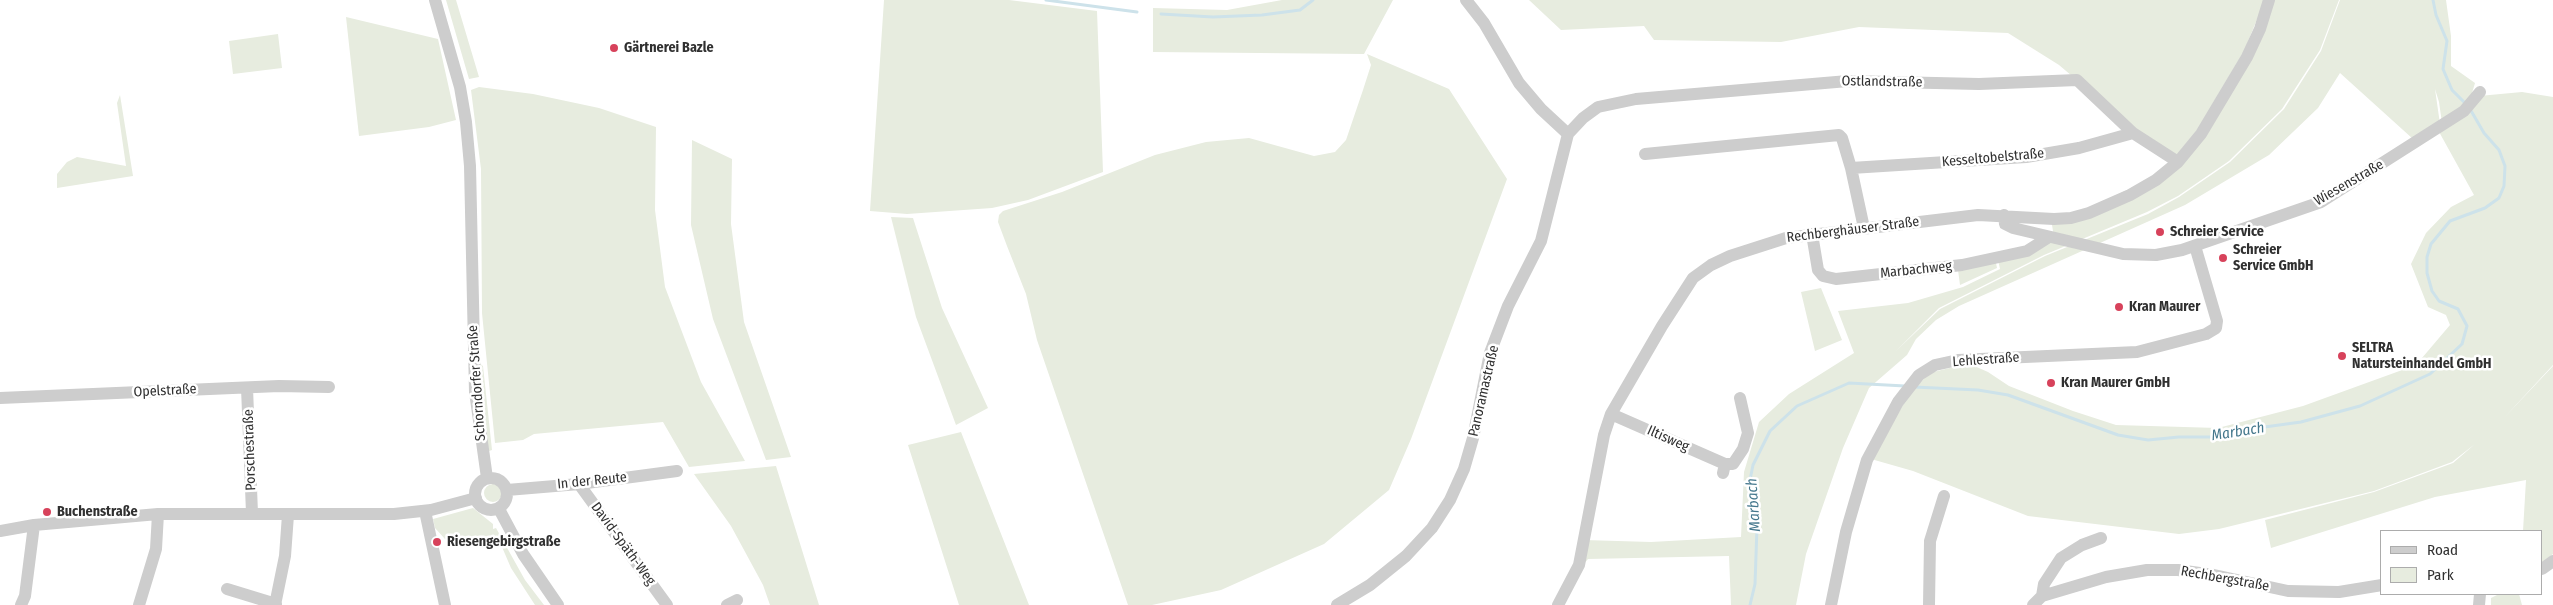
<!DOCTYPE html>
<meta charset="utf-8">
<style>
body{margin:0}
#map{position:relative;width:2553px;height:605px;overflow:hidden;background:#fff;font-family:"Fira Sans Condensed",sans-serif}
canvas{display:block}
.legend{position:absolute;left:2380px;top:530px;width:162px;height:65px;box-sizing:border-box;background:#fff;border:1px solid #acacac;margin:0;padding:6px 9px;list-style:none;font-size:15px;color:#303030}
.legend li{display:flex;align-items:center;gap:10px;height:25px}
.legend b{width:25px;border:1px solid #acacac}
</style>
<div id="map">
<canvas width="2553" height="605"></canvas>
<ul class="legend">
<li><b style="height:6px;background:#cdcdcd"></b>Road</li>
<li><b style="height:14px;background:#e7ecdf"></b>Park</li>
</ul>
</div>
<script>
const ctx = document.querySelector('canvas').getContext('2d');
ctx.lineJoin = 'round';
function paint(path, color) { ctx.fillStyle = color; ctx.fill(path, 'evenodd'); }
const shape = rows => new Path2D(rows.map(r => 'M' + r).join(''));
function trace(path, color, width, dash) { ctx.strokeStyle = color; ctx.lineWidth = width; ctx.lineCap = dash ? 'butt' : 'round'; ctx.setLineDash(dash || []); ctx.stroke(path); }
function drawText(font, color, halo, rows, align = 'center') {
  ctx.font = font + ' "Fira Sans Condensed",sans-serif'; ctx.lineWidth = 5; ctx.setLineDash([]); ctx.textBaseline = 'middle'; ctx.strokeStyle = halo; ctx.fillStyle = color; for (const [text, x, y, turn = 0] of rows) {
    ctx.save(); ctx.translate(x, y); ctx.rotate((+turn || 0) * Math.PI / 180); ctx.textAlign = isNaN(turn) ? turn : align; if (halo) ctx.strokeText(text, 0, 0); ctx.fillText(text, 0, 0); ctx.restore();
  }
}
paint(shape([
 [446,0,456,0,479,77,469,79],
 [884,0,1009,0,1097,11,1103,172,1028,200,992,208,907,214,870,211],
 [1282,0,1393,0,1364,54,1153,52,1153,8,1227,10],
 [1529,0,2265,0,2244,51,2197,130,2176,156,2150,142,2059,65,2008,33,1859,27,1781,42,1654,40,1644,26,1561,30],
 [2274,0,2339,0,2320,50,2282,109,2229,161,2178,196,2147,212,2044,255,1939,308,1896,351,1940,309,2045,256,2148,214,2179,197,2230,162,2284,109,2321,51,2340,0,2418,0,2424,38,2418,0,2446,0,2451,36,2451,66,2475,83,2472,93,2479,96,2522,92,2553,97,2553,365,2502,420,2553,366,2553,554,2542,562,2542,531,2523,531,2526,480,2435,497,2271,548,2265,520,2374,492,2453,463,2475,444,2452,462,2374,491,2219,529,2179,534,2028,516,1913,471,1871,459,1906,400,1918,385,1929,373,1958,366,1972,365,1988,372,2009,386,2073,411,2116,425,2218,428,2303,406,2416,365,2450,325,2446,315,2428,307,2411,264,2426,233,2451,207,2474,195,2438,130,2442,123,2439,102,2435,89,2440,124,2413,139,2340,73,2318,108,2269,155,2185,205,1959,306,1936,320,1916,339,1907,355,1869,388,1843,448,1806,554,1796,605,1731,605,1729,556,1588,559,1574,576,1584,540,1651,542,1741,537,1744,472,1759,422,1789,394,1854,353,1838,311,1908,303,1963,287,2000,269,1998,260,2054,237,2052,225,2181,165],
 [346,17,438,39,456,120,429,127,359,136],
 [278,34,282,68,233,74,229,41],
 [1367,54,1449,89,1507,179,1411,439,1389,490,1324,544,1221,590,1152,605,1128,605,1037,340,1026,294,1007,246,998,222,999,215,1003,211,1062,192,1155,155,1206,142,1249,138,1314,156,1335,152,1346,140,1363,90,1371,65],
 [479,87,533,94,599,108,656,127,655,210,665,287,701,382,745,461,689,467,663,422,534,434,523,440,495,443,482,313,481,169,471,90],
 [120,95,133,176,57,188,57,174,67,162,77,157,126,166,117,103],
 [692,140,732,159,731,224,744,322,791,457,766,460,713,319,691,225],
 [891,217,913,218,942,308,988,408,956,425,916,317],
 [1996,263,1997,268,1960,285,1958,270],
 [1821,288,1842,340,1815,351,1801,292],
 [479,363,483,366,492,450,489,451,485,432],
 [961,432,1029,605,959,605,908,445],
 [776,466,819,605,770,605,763,585,731,526,694,474],
 '484 493a9 9 0 1 1 18 0a9 9 0 1 1-18 0Z',
 [473,508,493,524,493,529,496,528,525,580,544,605,535,605,511,568,502,547,493,537,454,543,445,539,435,528,433,519],
 [2499,594,2519,594,2522,605,2491,605,2491,598]
]), '#e7ecdf');
trace(shape([
 [1046,0,1137,12],
 [2433,0,2436,15,2447,41,2443,69,2452,90,2466,104],
 [1161,14,1213,17,1262,15,1300,10,1313,0],
 [1914,387,1978,390,2008,395,2118,435,2148,440,2179,437,2216,437,2250,429,2301,422,2360,406,2430,374,2462,344,2467,326,2458,309,2439,301,2432,291,2427,273,2427,257,2431,244,2450,221,2485,208,2499,198,2504,186,2505,166,2499,150,2484,133,2470,109],
 [1750,605,1755,584,1757,527,1750,480,1753,465,1770,431,1797,406,1849,383,1905,386]
]), '#cde2ea', 3);
trace(shape([
 [435,0,460,87,466,122,470,166,475,392,487,478],
 [1466,0,1484,23,1519,83,1541,109,1568,134],
 [1645,154,1839,135,1842,138,1851,168,1864,228],
 [1851,168,2026,157,2079,148,2133,133],
 [2004,215,2005,224,2013,228,2123,254,2156,255,2182,250,2321,202,2464,111,2480,92],
 [1812,234,1818,270,1823,276,1836,279,1962,265,2027,251,2049,237],
 [247,388,252,513],
 [0,398,279,386,329,387],
 [1611,414,1725,464],
 [1723,473,1725,464,1733,464,1743,449,1748,433,1740,398],
 '475 494a16 16 0 1 1 32 0a16 16 0 1 1-32 0Z',
 [579,484,667,605],
 [507,490,579,484,677,471],
 [499,509,523,554,558,605],
 [425,511,445,605],
 [0,531,34,525,158,514,394,514,431,510,476,498],
 [2542,569,2553,561],
 [227,589,276,604],
 [2042,596,2106,577,2147,570,2178,570,2214,575,2288,591,2339,592,2382,585],
 [21,605,25,596,34,525],
 [139,605,156,549,158,514],
 [275,605,285,556,288,515],
 [727,605,737,600],
 [1337,605,1370,585,1406,556,1432,528,1450,500,1464,469,1473,438,1490,353,1508,306,1541,241,1568,134,1583,118,1598,107,1636,99,1848,81,1979,84,2077,80,2133,133,2178,162],
 [1558,605,1579,565,1604,435,1611,414,1662,326,1693,278,1711,265,1730,256,1786,238,1978,215,2054,219,2071,218,2089,213,2130,195,2156,180,2178,162,2201,134,2247,57,2260,29,2269,0],
 [1831,605,1846,532,1867,460,1898,402,1919,375,1935,365,1958,360,2137,352,2206,334,2216,328,2217,321,2195,246],
 [1929,605,1930,541,1944,496],
 [2033,605,2042,596,2044,584,2061,558,2082,545,2101,538],
 [2479,605,2480,594]
]), '#cdcdcd', 12);
for (const [x, y, r, color] of [
 [614,48,5,"#d7425b"],
 [2160,232,5,"#d7425b"],
 [2223,258,5,"#d7425b"],
 [2119,307,5,"#d7425b"],
 [2342,356,5,"#d7425b"],
 [2051,383,5,"#d7425b"],
 [47,512,5,"#d7425b"],
 [437,542,5,"#d7425b"]
]) { const dot = new Path2D(); dot.arc(x, y, r, 0, 2 * Math.PI); ctx.fillStyle = color; ctx.fill(dot); trace(dot, '#fff', 2); }
drawText('bold 14px', '#303030', '#fff', [
 ["Gärtnerei Bazle",624,48],
 ["Schreier Service",2170,232],
 ["Schreier",2233,250],
 ["Service GmbH",2233,266],
 ["Kran Maurer",2129,307],
 ["SELTRA",2352,348],
 ["Natursteinhandel GmbH",2352,364],
 ["Kran Maurer GmbH",2061,383],
 ["Buchenstraße",57,512],
 ["Riesengebirgstraße",447,542]
], 'left');
drawText('14px', '#303030', '#fff', [
 ["Ostlandstraße",1882,82,1],
 ["Kesseltobelstraße",1993,158,-5],
 ["Wiesenstraße",2349,183,-30],
 ["Rechberghäuser Straße",1853,230,-7],
 ["Marbachweg",1916,270,-6],
 ["Lehlestraße",1986,360,-4],
 ["Schorndorfer Straße",477,383,-94],
 ["Opelstraße",165,391,-3],
 ["Panoramastraße",1484,391,-77],
 ["Iltisweg",1668,439,24],
 ["Porschestraße",250,450,-92],
 ["In der Reute",592,481,-6],
 ["David-Späth-Weg",623,544,54],
 ["Rechbergstraße",2225,579,10]
]);
drawText('italic 15px', '#44778c', '#fff', [
 ["Marbach",2238,432,-9],
 ["Marbach",1754,505,-94]
]);
</script>
